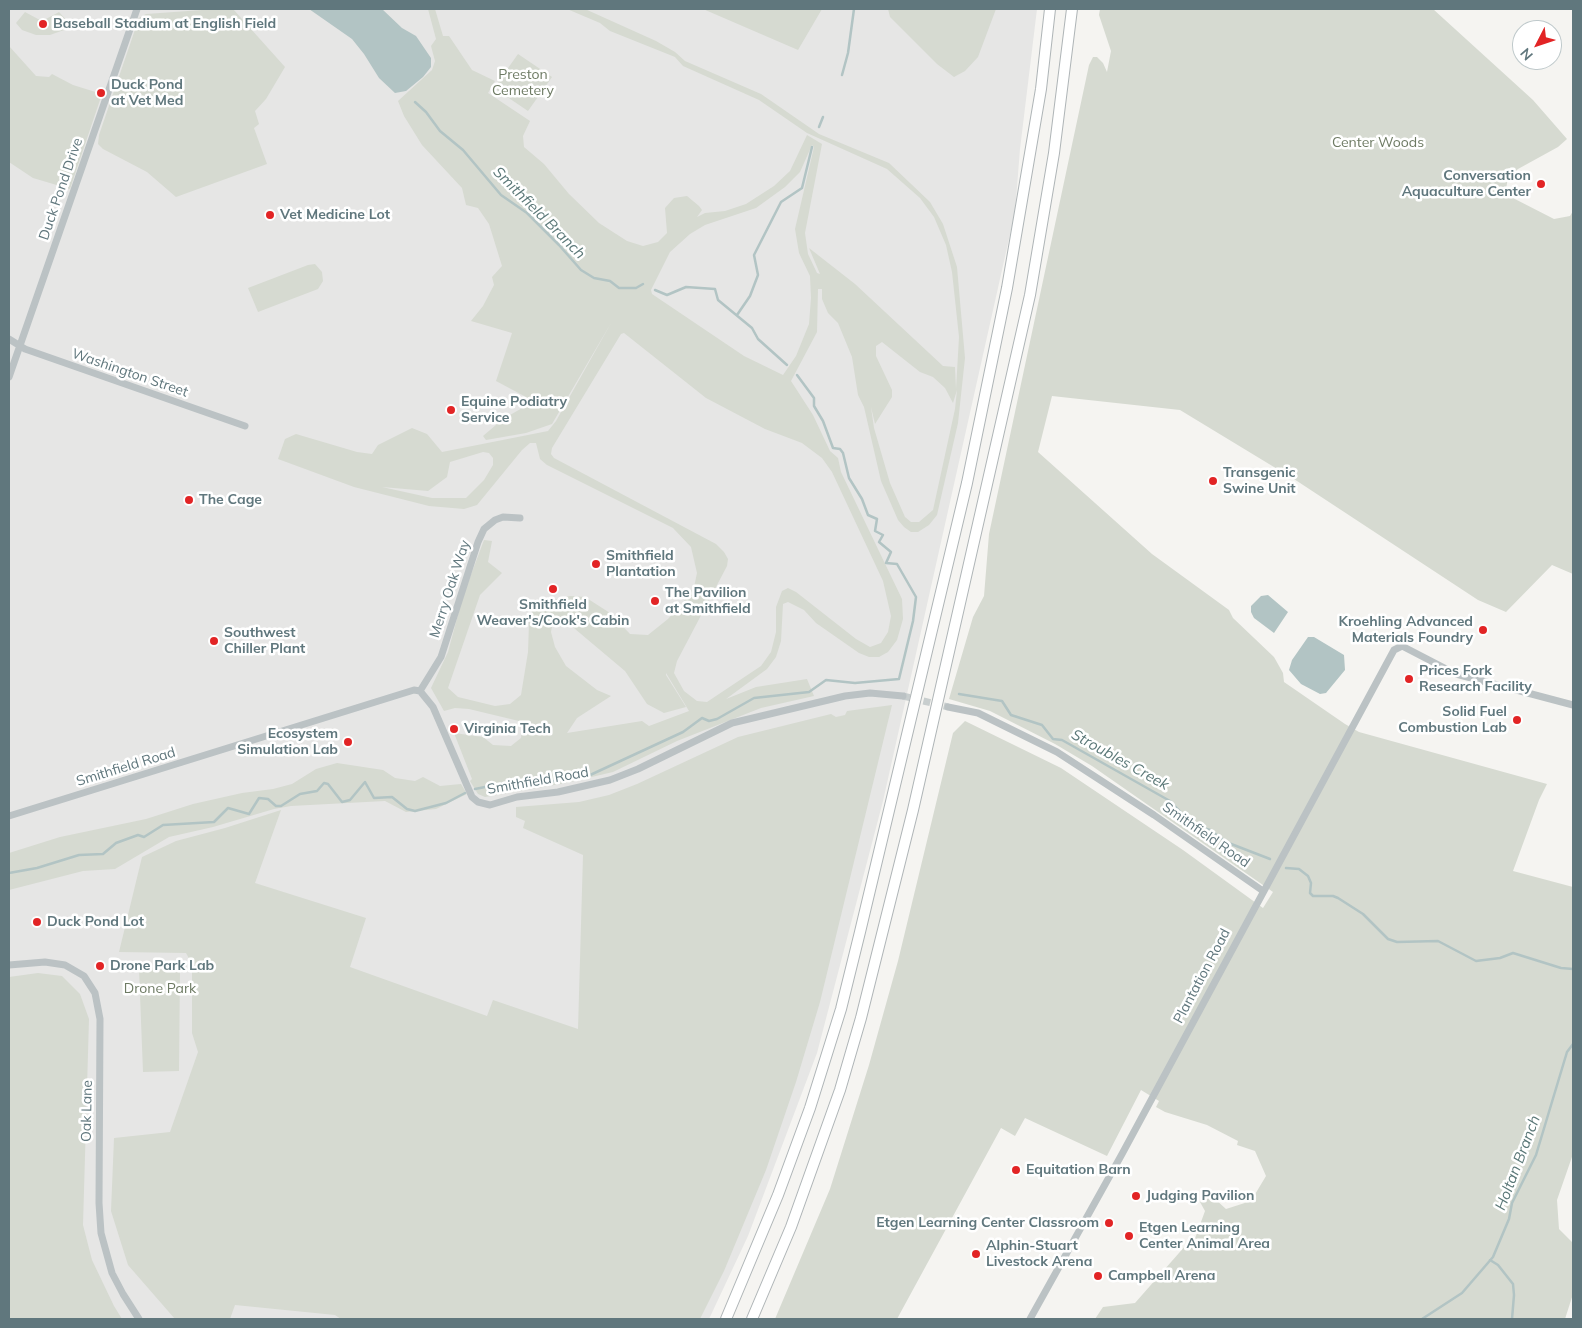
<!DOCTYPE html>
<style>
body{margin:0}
#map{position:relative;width:1582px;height:1328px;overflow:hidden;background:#f5f4f1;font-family:Mulish,sans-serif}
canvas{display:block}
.frame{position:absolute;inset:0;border:10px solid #60777d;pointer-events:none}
.north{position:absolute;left:1512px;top:20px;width:50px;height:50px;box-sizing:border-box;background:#fff;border:1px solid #bfc9cb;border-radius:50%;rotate:229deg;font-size:14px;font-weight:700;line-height:20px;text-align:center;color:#60777d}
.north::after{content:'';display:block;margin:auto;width:18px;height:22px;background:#e22425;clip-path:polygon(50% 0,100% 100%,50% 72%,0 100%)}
</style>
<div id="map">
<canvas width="1582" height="1328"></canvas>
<div class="frame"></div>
<div class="north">N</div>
</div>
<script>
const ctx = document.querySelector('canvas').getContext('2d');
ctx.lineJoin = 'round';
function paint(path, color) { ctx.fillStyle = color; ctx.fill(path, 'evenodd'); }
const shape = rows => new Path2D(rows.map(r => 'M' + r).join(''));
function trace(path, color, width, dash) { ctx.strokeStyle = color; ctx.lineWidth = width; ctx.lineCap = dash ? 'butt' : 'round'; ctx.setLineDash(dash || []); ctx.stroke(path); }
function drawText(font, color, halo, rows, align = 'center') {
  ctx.font = font + ' Mulish,sans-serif'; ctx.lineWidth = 5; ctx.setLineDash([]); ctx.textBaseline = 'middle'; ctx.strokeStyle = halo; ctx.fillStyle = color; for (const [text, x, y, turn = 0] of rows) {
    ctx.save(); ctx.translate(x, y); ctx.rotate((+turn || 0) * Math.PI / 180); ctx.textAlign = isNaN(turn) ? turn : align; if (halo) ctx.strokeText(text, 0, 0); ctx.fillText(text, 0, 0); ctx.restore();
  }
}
paint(shape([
 [9,9,1037,9,1020,149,1015,212,883,801,817,1053,748,1236,709,1319,9,1319]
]), '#e6e6e5');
paint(shape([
 [216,9,233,9,285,67,266,99,255,111,259,124,254,128,267,164,176,197,147,172,103,149,98,144,99,135,139,18,146,14],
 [428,9,435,9,443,36,449,36,472,70,495,81,488,93,530,121,523,136,524,147,544,164,569,194,599,223,627,241,643,246,658,242,667,233,665,208,674,198,687,196,699,206,702,210,697,217,705,213,725,211,746,204,774,186,790,171,807,135,822,144,805,233,808,254,817,273,820,274,809,248,855,284,943,366,955,367,956,389,959,337,952,272,946,245,934,217,920,198,887,169,807,133,759,100,683,66,675,57,610,31,600,23,567,9,585,9,656,41,675,52,685,61,761,94,819,134,889,163,930,202,943,224,957,267,965,358,958,423,937,515,929,525,918,532,911,532,904,527,898,520,881,481,864,407,858,395,852,357,838,323,828,313,822,299,822,289,818,289,817,332,791,381,813,415,830,451,838,458,841,472,902,599,903,619,897,640,888,652,879,657,869,657,859,653,816,623,804,610,788,602,783,604,781,641,776,657,767,669,726,699,756,687,807,679,814,696,761,708,677,741,613,772,566,783,485,797,478,794,470,781,472,779,454,733,483,737,493,745,511,746,521,738,523,722,469,709,455,708,444,711,431,688,448,652,463,596,484,540,492,541,488,562,502,573,480,595,448,688,458,697,495,706,510,704,521,695,528,652,529,623,534,607,539,603,570,596,585,597,610,613,630,634,648,635,668,619,684,601,694,587,697,573,691,547,673,528,547,465,540,459,536,443,530,443,522,450,477,505,464,509,429,506,354,487,278,459,285,439,296,434,357,452,372,454,378,445,412,428,427,434,442,452,548,431,556,421,611,323,552,424,526,433,486,440,483,436,503,419,531,403,526,397,496,381,512,333,471,321,483,306,494,285,492,277,502,266,489,224,478,208,466,205,462,188,422,145,404,116,398,101,432,70,435,61,431,46,436,39],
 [812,145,814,147,795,229,799,253,810,276,811,298,809,324,796,356,783,375,744,356,652,294,651,290,670,252,690,234,705,225,756,208,785,187,800,172],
 [624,333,706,398,765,429,802,443,822,458,832,472,883,581,891,616,888,632,881,643,870,647,856,639,796,592,788,588,782,591,776,607,776,632,771,652,761,666,707,702,697,701,684,691,674,673,677,661,727,566,728,559,724,552,716,544,554,458,551,454,552,448,621,334],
 [882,342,920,372,933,377,945,388,953,403,957,390,955,409,933,510,919,522,911,522,905,517,890,483,874,428,871,407,875,424,892,397,892,390,876,356,876,346],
 [483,452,489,453,493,458,493,465,484,480,466,498,432,498,382,487,428,491,447,477,450,462],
 [562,618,625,671,647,704,664,713,686,707,666,675,666,673,689,711,649,726,642,721,567,733,577,718,611,696,597,690,566,666,555,647,551,632,553,621],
 [703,9,822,9,798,50],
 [888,9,996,9,978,57,965,71,954,77,937,64,890,17],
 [1100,9,1433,9,1533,100,1567,139,1558,147,1518,169,1508,178,1506,189,1511,197,1554,219,1570,216,1573,211,1573,574,1552,565,1506,612,1478,600,1297,481,1180,410,1052,396,1038,452,1152,554,1229,610,1233,618,1274,657,1283,673,1284,682,1345,724,1359,732,1547,784,1539,800,1513,871,1573,887,1573,1154,1557,1200,1559,1229,1573,1243,1573,1294,1565,1319,1095,1319,1103,1307,1135,1303,1186,1245,1193,1244,1205,1211,1200,1202,1203,1188,1226,1209,1251,1201,1266,1176,1255,1151,1237,1145,1238,1141,1207,1125,1165,1112,1156,1107,1159,1101,1141,1090,1107,1156,1025,1118,1015,1136,1001,1128,897,1319,775,1319,830,1189,869,1065,898,961,953,733,965,721,1061,768,1183,850,1263,908,1273,892,1092,766,1055,744,990,711,949,699,973,617,984,596,989,534,1089,65,1093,57,1097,57,1103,63,1107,72,1111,51,1099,15],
 [25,12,38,19,46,19,59,12,71,25,64,30,50,35,36,35,22,30,16,23],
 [9,46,36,76,49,77,52,74,73,85,102,94,70,189,33,178,9,162],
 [518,54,552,77,528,111,494,88],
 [315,264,322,272,323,281,318,289,258,312,248,288,308,265],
 [892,705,820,1002,796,1082,766,1170,724,1271,700,1319,341,1319,335,1315,235,1305,230,1319,175,1319,128,1265,111,1211,114,1138,170,1132,198,1052,192,1033,192,964,186,953,119,952,142,857,176,841,225,828,281,810,255,883,366,918,350,967,487,1016,493,1000,578,1029,583,855,523,828,525,821,516,817,516,807,579,802,609,795,637,784,738,737,831,714,836,717,845,715,847,711],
 [337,763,383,770,395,778,415,781,423,777,440,786,461,784,467,794,436,809,406,812,385,801,291,806,274,809,213,827,169,837,115,869,83,871,9,890,9,853,60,837,146,819,193,804,242,793,273,789,292,784,316,769],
 [139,969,180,970,179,1071,143,1072],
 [38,973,62,976,80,994,89,1019,83,1225,92,1260,114,1306,122,1319,9,1319,9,977]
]), '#d6dad1');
paint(shape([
 [309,9,382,9,402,28,416,36,431,58,431,67,423,77,406,91,395,93,379,78,364,54,352,39],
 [1268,595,1288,612,1274,633,1254,618,1251,612,1251,606,1261,596],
 [1308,637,1314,637,1344,655,1345,670,1326,693,1320,694,1301,684,1289,670,1292,660]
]), '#b2c4c4');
trace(shape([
 [842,75,848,53,854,9],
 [415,102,426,112,440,131,463,150,501,195,527,213,559,245,581,270,594,278,610,281,619,288,636,288,643,284],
 [819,127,823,117],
 [655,290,667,295,686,287,715,289,718,300,752,328,758,339,787,365],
 [737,315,750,296,758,275,754,255,781,202,802,188,812,147],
 [959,694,1002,701,1011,715,1042,725,1053,739,1062,740,1170,801,1193,825,1210,830,1226,842,1270,859],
 [475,789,505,783,523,786,588,776,683,732,702,718,709,721,717,719,754,698,809,692,826,680,855,683,899,679,913,621,916,597,897,564,886,563,891,552,879,542,883,535,875,531,877,519,868,515,862,499,849,478,843,453,840,449,833,448,823,421,814,406,814,398,797,375],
 [1286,868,1299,869,1308,876,1311,883,1310,893,1313,896,1333,896,1338,898,1363,914,1388,939,1397,942,1438,941,1476,961,1500,958,1513,953,1561,968,1573,969],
 [9,873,37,868,79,855,103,854,116,843,138,835,144,837,163,825,214,822,228,808,249,814,259,798,268,799,276,806,281,806,300,794,317,791,324,783,328,784,342,802,350,800,365,782,374,798,392,797,407,809,415,811,446,803,465,793],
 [1490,1260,1498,1265,1513,1284,1514,1295,1512,1319],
 [1422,1319,1462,1293,1493,1257,1509,1219,1512,1203,1536,1155,1567,1052,1573,1044]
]), '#b2c4c4', 2.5);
trace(shape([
 [903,696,948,707]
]), '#c8cece', 7, [7, 3.5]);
const highway = shape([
 [726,1319,778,1195,810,1108,841,1009,860,932,967,483,1007,288,1041,89,1050,9],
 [752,1319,791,1227,840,1090,861,1018,913,810,1030,295,1054,153,1072,9]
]);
trace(highway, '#afb5b7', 12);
trace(shape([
 [9,339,25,349,245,426],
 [9,377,137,9],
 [420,691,441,657,478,542,484,529,495,520,503,517,520,518],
 [948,707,978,713,1057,752,1154,815,1263,891],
 [9,816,414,690,420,691,433,707,472,797,478,802,490,805,517,797,558,792,610,780,638,769,732,723,845,696,870,693,903,696],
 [9,965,45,962,65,965,84,976,95,993,100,1019,99,1203,101,1233,112,1273,123,1294,139,1319],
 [1030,1319,1122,1154,1394,650,1402,646,1456,674,1573,705]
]), '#bbc2c4', 7);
trace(highway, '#fff', 10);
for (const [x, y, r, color] of [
 [43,24,5,"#e22425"],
 [101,93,5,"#e22425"],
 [1541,184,5,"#e22425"],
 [270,215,5,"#e22425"],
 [451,410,5,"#e22425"],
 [1213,481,5,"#e22425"],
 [189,500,5,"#e22425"],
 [596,564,5,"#e22425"],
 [553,589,5,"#e22425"],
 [655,601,5,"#e22425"],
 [1483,630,5,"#e22425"],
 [214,641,5,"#e22425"],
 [1409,679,5,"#e22425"],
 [1517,720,5,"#e22425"],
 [454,729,5,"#e22425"],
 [348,742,5,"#e22425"],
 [37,922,5,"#e22425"],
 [100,966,5,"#e22425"],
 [1016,1170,5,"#e22425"],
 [1136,1196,5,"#e22425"],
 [1109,1223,5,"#e22425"],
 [1129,1236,5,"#e22425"],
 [976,1254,5,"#e22425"],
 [1098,1276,5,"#e22425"]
]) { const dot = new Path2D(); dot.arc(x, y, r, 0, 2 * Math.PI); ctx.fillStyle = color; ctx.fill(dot); trace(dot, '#fff', 2); }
drawText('bold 14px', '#60777d', '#fff', [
 ["Baseball Stadium at English Field",53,24],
 ["Duck Pond",111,85],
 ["at Vet Med",111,101],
 ["Conversation",1531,176,"right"],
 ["Aquaculture Center",1531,192,"right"],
 ["Vet Medicine Lot",280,215],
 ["Equine Podiatry",461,402],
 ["Service",461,418],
 ["Transgenic",1223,473],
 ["Swine Unit",1223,489],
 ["The Cage",199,500],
 ["Smithfield",606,556],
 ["Plantation",606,572],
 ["The Pavilion",665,593],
 ["at Smithfield",665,609],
 ["Smithfield",553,605,"center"],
 ["Weaver's/Cook's Cabin",553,621,"center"],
 ["Kroehling Advanced",1473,622,"right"],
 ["Materials Foundry",1473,638,"right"],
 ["Southwest",224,633],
 ["Chiller Plant",224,649],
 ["Prices Fork",1419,671],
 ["Research Facility",1419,687],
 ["Solid Fuel",1507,712,"right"],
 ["Combustion Lab",1507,728,"right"],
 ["Virginia Tech",464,729],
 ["Ecosystem",338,734,"right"],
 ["Simulation Lab",338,750,"right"],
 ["Duck Pond Lot",47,922],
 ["Drone Park Lab",110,966],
 ["Equitation Barn",1026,1170],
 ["Judging Pavilion",1146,1196],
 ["Etgen Learning Center Classroom",1099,1223,"right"],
 ["Etgen Learning",1139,1228],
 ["Center Animal Area",1139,1244],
 ["Alphin-Stuart",986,1246],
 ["Livestock Arena",986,1262],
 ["Campbell Arena",1108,1276]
], 'left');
drawText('14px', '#6d7a63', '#fff', [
 ["Preston",523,75],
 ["Cemetery",523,91],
 ["Center Woods",1378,143],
 ["Drone Park",160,989]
]);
drawText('14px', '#60777d', '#fff', [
 ["Duck Pond Drive",61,189,-71],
 ["Washington Street",130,373,19],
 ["Merry Oak Way",450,589,-72],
 ["Smithfield Road",126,767,-17],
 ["Smithfield Road",538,781,-10],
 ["Smithfield Road",1206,835,35],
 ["Plantation Road",1202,976,-62],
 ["Oak Lane",87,1111,-89]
]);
drawText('italic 15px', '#5b7878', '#fff', [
 ["Smithfield Branch",539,213,45],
 ["Stroubles Creek",1120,760,29],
 ["Holtan Branch",1518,1163,-69]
]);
</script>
